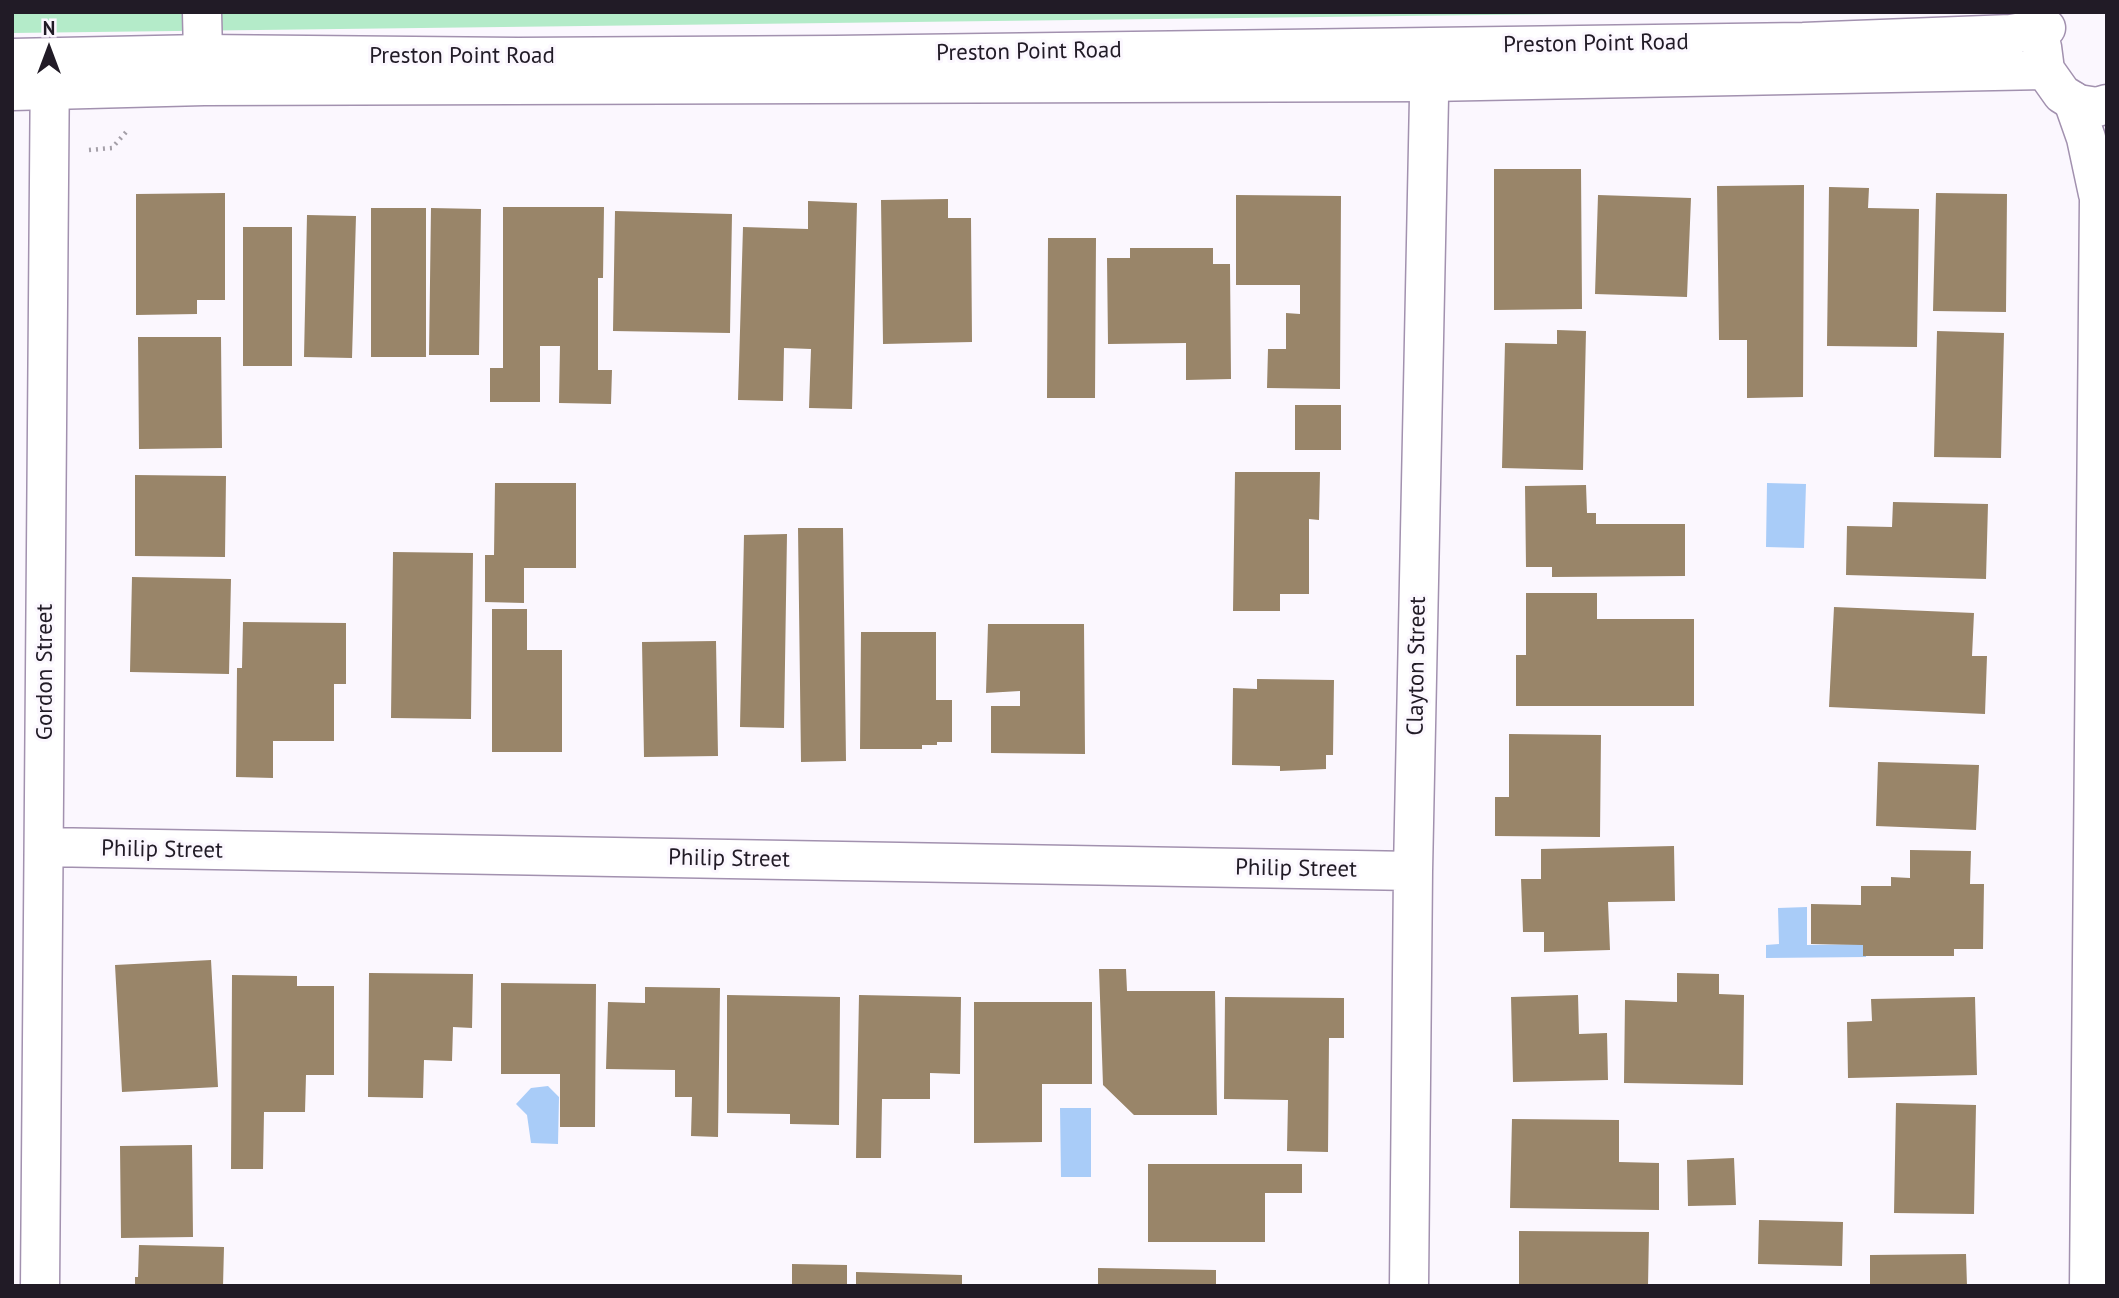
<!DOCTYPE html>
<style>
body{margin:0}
#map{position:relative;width:2119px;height:1298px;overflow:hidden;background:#fbf7fe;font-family:"PT Sans",sans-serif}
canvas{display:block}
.frame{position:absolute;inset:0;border:14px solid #211b26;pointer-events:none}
.north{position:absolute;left:14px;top:14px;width:70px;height:70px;-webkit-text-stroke:5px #fbf7fe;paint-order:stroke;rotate:0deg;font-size:19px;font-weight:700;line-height:28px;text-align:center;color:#211b26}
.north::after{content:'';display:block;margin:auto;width:24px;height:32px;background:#211b26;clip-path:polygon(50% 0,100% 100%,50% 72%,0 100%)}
</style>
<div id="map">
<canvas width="2119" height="1298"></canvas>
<div class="frame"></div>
<div class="north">N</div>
</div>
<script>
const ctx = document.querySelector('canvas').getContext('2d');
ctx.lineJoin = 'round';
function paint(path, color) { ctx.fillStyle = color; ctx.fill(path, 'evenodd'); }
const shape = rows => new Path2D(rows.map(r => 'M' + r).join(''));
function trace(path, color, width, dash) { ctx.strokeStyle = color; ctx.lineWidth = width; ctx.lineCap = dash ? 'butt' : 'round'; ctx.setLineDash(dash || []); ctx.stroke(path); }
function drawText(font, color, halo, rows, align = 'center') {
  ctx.font = font + ' "PT Sans",sans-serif'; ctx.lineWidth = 6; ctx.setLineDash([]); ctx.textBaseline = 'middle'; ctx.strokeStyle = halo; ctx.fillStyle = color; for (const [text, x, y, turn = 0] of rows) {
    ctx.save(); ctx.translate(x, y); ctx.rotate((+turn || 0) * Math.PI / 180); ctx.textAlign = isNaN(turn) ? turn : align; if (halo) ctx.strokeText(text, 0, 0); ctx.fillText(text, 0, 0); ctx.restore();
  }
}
paint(shape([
 [12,12,1730,12,12,33]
]), '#b4ebc9');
paint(shape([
 [1767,483,1806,484,1804,548,1766,547],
 [1807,907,1807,945,1866,944,1866,957,1766,958,1766,945,1779,944,1778,908],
 [548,1086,559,1097,558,1144,531,1143,527,1115,516,1104,531,1088],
 [1060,1108,1091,1108,1091,1177,1061,1177]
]), '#a9ccf8');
paint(shape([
 [1494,169,1581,169,1582,309,1494,310],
 [1804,185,1803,397,1747,398,1747,340,1719,340,1717,186],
 [1829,187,1869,188,1868,208,1919,209,1917,347,1827,346],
 [225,193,225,300,197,300,197,314,136,315,136,194],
 [1936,193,2007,194,2006,312,1933,311],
 [1236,195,1341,196,1340,389,1267,388,1268,349,1286,349,1286,313,1300,314,1300,285,1236,285],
 [1598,195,1691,198,1687,297,1595,294],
 [948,199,948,218,971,218,972,342,883,344,881,200],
 [808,201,857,203,852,409,809,408,811,349,784,348,783,401,738,400,743,227,808,229],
 [503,207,604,207,603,278,598,278,598,370,612,370,611,404,559,403,560,346,540,346,540,402,490,402,490,368,503,368],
 [371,208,426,208,426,357,371,357],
 [431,208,481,209,479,355,429,355],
 [615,211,732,214,730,333,613,331],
 [307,215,356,216,352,358,304,357],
 [243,227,292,227,292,366,243,366],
 [1048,238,1096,238,1095,398,1047,398],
 [1130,248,1213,248,1213,264,1230,264,1231,379,1186,380,1186,343,1108,344,1107,258,1130,258],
 [1557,330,1586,331,1583,470,1502,468,1505,343,1557,344],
 [1937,331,2004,333,2001,458,1934,457],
 [138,337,221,337,222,448,139,449],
 [1295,405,1341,405,1341,450,1295,450],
 [1235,472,1320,472,1319,520,1309,519,1309,594,1280,594,1280,611,1233,611],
 [135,475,226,476,225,557,135,556],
 [495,483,576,483,576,568,524,568,524,603,485,602,485,555,494,555],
 [1586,485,1587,513,1596,513,1596,524,1685,524,1685,576,1552,577,1552,567,1526,567,1525,486],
 [1893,502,1988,504,1986,579,1846,575,1847,526,1892,527],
 [798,528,843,528,846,761,801,762],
 [787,534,784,728,740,727,744,535],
 [393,552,473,553,471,719,391,718],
 [132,577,231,579,229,674,130,672],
 [1526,593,1597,593,1597,619,1694,619,1694,706,1516,706,1516,655,1526,655],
 [1834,607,1974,613,1972,656,1987,656,1985,714,1829,707],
 [492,609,527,609,527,650,562,650,562,752,492,752],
 [243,622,346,623,346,684,334,684,334,741,273,741,273,778,236,777,237,668,242,668],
 [988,624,1084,624,1085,754,991,753,991,706,1020,706,1020,691,986,693],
 [861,632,936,632,936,700,952,700,952,742,937,742,937,745,922,745,922,749,860,749],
 [716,641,718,756,644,757,642,642],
 [1257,679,1334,680,1333,755,1326,755,1326,769,1280,771,1280,766,1232,765,1233,688,1257,689],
 [1509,734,1601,735,1600,837,1495,836,1495,797,1509,797],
 [1878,762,1979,765,1976,830,1876,826],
 [1674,846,1675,901,1608,902,1610,950,1544,952,1544,932,1523,932,1521,879,1541,879,1541,849],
 [1910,850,1971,851,1970,884,1984,884,1983,949,1954,949,1954,956,1863,956,1863,945,1811,944,1811,904,1861,905,1861,886,1891,886,1891,877,1910,878],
 [211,960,218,1087,122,1092,115,965],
 [1099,969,1126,969,1127,991,1215,991,1217,1115,1134,1115,1103,1085],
 [369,973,473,974,472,1028,453,1027,452,1061,424,1060,423,1098,368,1097],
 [1677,973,1719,974,1719,994,1744,995,1743,1085,1624,1083,1625,1000,1677,1002],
 [232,975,297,976,297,986,334,986,334,1075,306,1075,305,1112,264,1112,263,1169,231,1169],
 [501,983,596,984,595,1127,560,1127,560,1074,501,1074],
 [645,987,720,988,718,1137,691,1136,692,1097,675,1097,675,1070,606,1069,608,1002,645,1003],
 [727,995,840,997,839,1125,790,1124,790,1114,727,1113],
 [859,995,961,997,960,1074,930,1073,930,1099,882,1099,881,1158,856,1158],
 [1578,995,1579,1034,1607,1033,1608,1080,1513,1082,1511,997],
 [1225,997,1344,998,1344,1038,1329,1038,1328,1152,1287,1151,1288,1100,1224,1099],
 [1975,997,1977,1075,1848,1078,1847,1022,1872,1021,1871,999],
 [974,1002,1092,1002,1092,1084,1042,1084,1042,1142,974,1143],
 [1896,1103,1976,1105,1974,1214,1894,1213],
 [1512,1119,1619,1120,1619,1162,1659,1163,1659,1210,1510,1208],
 [192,1145,193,1237,121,1238,120,1146],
 [1734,1158,1736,1205,1688,1206,1687,1160],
 [1148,1164,1302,1164,1302,1193,1265,1193,1265,1242,1148,1242],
 [1759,1220,1843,1222,1842,1266,1758,1264],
 [1519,1231,1649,1232,1648,1286,1519,1286],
 [139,1245,224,1247,223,1286,135,1286,135,1277,138,1277],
 [1966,1254,1967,1286,1870,1286,1870,1255],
 [792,1264,847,1265,847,1286,792,1286],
 [1098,1268,1216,1270,1216,1286,1098,1286],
 [856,1272,962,1275,962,1286,856,1286]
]), '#998569');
const minor = shape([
 [202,12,203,54],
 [44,847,1413,871],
 [40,1286,50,58],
 [1409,1286,1413,871,1430,49]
]);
const tertiary = shape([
 [2073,101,2086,138,2098,194],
 [2089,1286,2099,199,2107,163]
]);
const secondary = shape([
 [2042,47,2045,70,2062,94,2078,104,2097,107,2107,104],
 [12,58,203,54,518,57,835,55,1803,42,2011,34,2046,28],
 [12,91,204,86,1429,82,2045,70]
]);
trace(minor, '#a291af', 41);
trace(tertiary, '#a291af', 41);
trace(secondary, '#a291af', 41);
trace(shape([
 [89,150,112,148,128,130]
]), '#a49fa8', 4.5, [2, 5]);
trace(minor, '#fff', 38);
trace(tertiary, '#fff', 38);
trace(secondary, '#fff', 38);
drawText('23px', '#211b26', '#fbf7fe', [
 ["Preston Point Road",1596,44,-1],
 ["Preston Point Road",1029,52,-1],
 ["Preston Point Road",462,56],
 ["Clayton Street",1417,666,-89],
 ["Gordon Street",45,672,-90],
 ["Philip Street",162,850,1],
 ["Philip Street",729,859,1],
 ["Philip Street",1296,869,1]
]);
</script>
